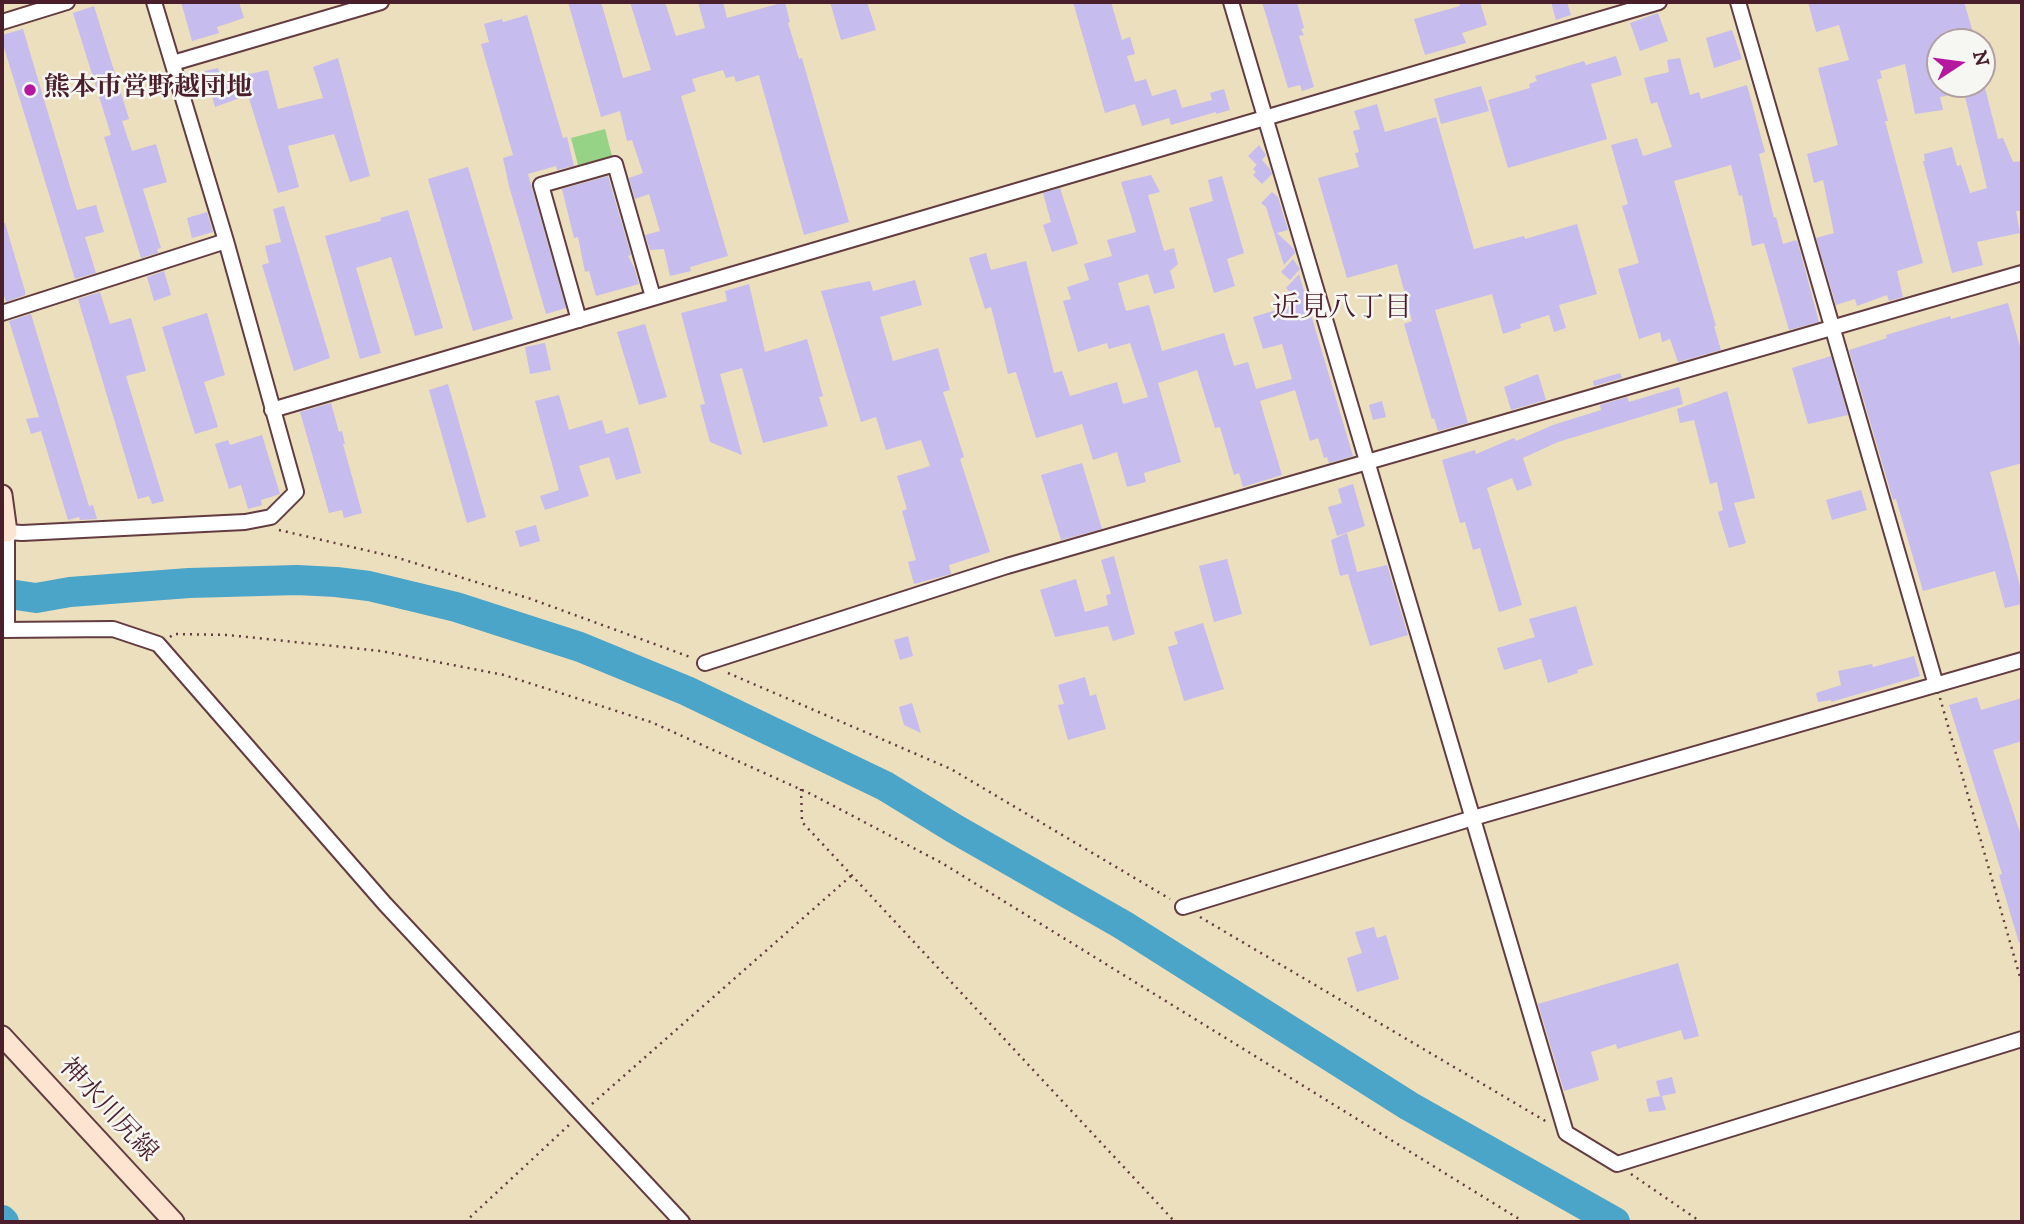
<!DOCTYPE html>
<meta charset="utf-8">
<style>
body{margin:0}
#map{position:relative;width:2024px;height:1224px;overflow:hidden;background:#ecdfbd;font-family:"IM FELL DW Pica",serif}
canvas{display:block}
.frame{position:absolute;inset:0;border:4px solid #4a1f2b;pointer-events:none}
.north{position:absolute;left:1926px;top:28px;width:70px;height:70px;box-sizing:border-box;background:#f6f6f2;border:2px solid #b1a0a2;border-radius:50%;rotate:77deg;font-size:19px;font-weight:700;line-height:28px;text-align:center;color:#4a1f2b}
.north::after{content:'';display:block;margin:auto;width:24px;height:32px;background:#b5179e;clip-path:polygon(50% 0,100% 100%,50% 72%,0 100%)}
</style>
<div id="map">
<canvas width="2024" height="1224"></canvas>
<div class="frame"></div>
<div class="north">N</div>
</div>
<script>
const ctx = document.querySelector('canvas').getContext('2d');
ctx.lineJoin = 'round';
function paint(path, color) { ctx.fillStyle = color; ctx.fill(path, 'evenodd'); }
const shape = rows => new Path2D(rows.map(r => 'M' + r).join(''));
function trace(path, color, width, dash) { ctx.strokeStyle = color; ctx.lineWidth = width; ctx.lineCap = dash ? 'butt' : 'round'; ctx.setLineDash(dash || []); ctx.stroke(path); }
function drawText(font, color, halo, rows, align = 'center') {
  ctx.font = font + ' "IM FELL DW Pica","Noto Serif JP",serif'; ctx.lineWidth = 5; ctx.setLineDash([]); ctx.textBaseline = 'middle'; ctx.strokeStyle = halo; ctx.fillStyle = color; for (const [text, x, y, turn = 0] of rows) {
    ctx.save(); ctx.translate(x, y); ctx.rotate((+turn || 0) * Math.PI / 180); ctx.textAlign = isNaN(turn) ? turn : align; if (halo) ctx.strokeText(text, 0, 0); ctx.fillText(text, 0, 0); ctx.restore();
  }
}
paint(shape([
 [605,129,612,156,578,165,571,138]
]), '#97d387');
trace(shape([
 [2,593,36,598,70,592,189,583,297,580,336,582,369,586,456,607,580,647,687,691,885,786,955,829,1123,925,1409,1106,1615,1222],
 [2,1220,4,1222]
]), '#4ba5c9', 30);
paint(shape([
 [181,2,239,2,244,18,217,27,219,33,192,41],
 [568,2,601,2,623,78,651,70,630,2,665,2,676,36,705,28,698,2,723,2,727,18,785,2,790,22,788,23,799,59,802,58,849,222,804,235,759,75,736,82,734,76,726,78,723,70,692,79,696,91,681,96,728,256,690,267,691,271,670,276,664,249,650,250,645,235,660,231,649,194,635,199,629,178,643,173,632,140,627,141,620,111,601,117],
 [830,2,867,2,876,30,841,40],
 [1073,2,1111,2,1122,40,1130,37,1135,54,1127,56,1135,82,1146,79,1152,96,1176,89,1182,108,1212,100,1210,93,1224,89,1230,110,1216,114,1216,112,1171,125,1169,118,1142,126,1135,104,1105,113],
 [1262,2,1297,2,1304,28,1301,29,1304,35,1299,36,1314,87,1302,91,1300,85,1288,88],
 [1459,2,1480,2,1487,25,1462,33,1466,43,1425,55,1414,19,1460,6],
 [1551,2,1567,2,1571,15,1556,20],
 [1808,2,1964,2,1976,42,1940,42,1940,84,1984,84,1998,139,2003,138,2013,162,2022,161,2022,211,2016,211,2020,233,1977,242,1983,265,1952,273,1923,161,1925,161,1924,154,1952,147,1957,166,1961,165,1970,193,1987,188,1964,92,1940,97,1943,110,1915,114,1905,64,1880,71,1882,78,1877,80,1888,121,1885,121,1923,263,1897,271,1903,297,1889,301,1887,295,1857,306,1855,299,1836,305,1816,238,1834,233,1823,180,1814,183,1807,154,1838,145,1818,68,1849,60,1839,25,1816,32],
 [94,6,129,119,122,121,132,151,156,144,167,182,143,189,161,248,157,249,158,253,141,258,104,137,111,135,73,13],
 [1658,13,1668,41,1640,51,1630,23],
 [527,15,563,138,567,137,574,166,557,170,556,166,528,174,566,308,546,314,509,186,503,158,513,155,481,44,489,42,484,24,502,19,503,22],
 [23,29,77,210,96,205,104,232,85,237,96,273,75,279,2,41,2,35],
 [1732,30,1742,59,1714,68,1706,38],
 [1616,56,1622,75,1591,84,1607,139,1508,168,1488,100,1530,88,1529,84,1537,81,1535,76,1584,61,1586,65],
 [338,58,370,176,350,182,334,134,288,146,299,187,278,193,248,95,215,107,205,71,218,68,221,80,268,70,278,109,323,98,313,67],
 [1680,58,1690,95,1699,92,1701,99,1747,85,1765,152,1759,154,1774,218,1776,217,1783,244,1796,240,1798,243,1819,322,1789,330,1764,243,1752,246,1742,195,1739,196,1731,165,1674,181,1716,326,1714,326,1721,350,1678,362,1670,339,1662,342,1660,332,1639,339,1618,269,1639,263,1622,206,1628,204,1611,145,1637,138,1643,156,1672,147,1657,102,1651,104,1644,78,1669,72,1667,60],
 [1481,86,1489,111,1441,124,1434,99],
 [1377,104,1385,132,1436,117,1474,249,1524,236,1525,239,1577,224,1597,294,1559,305,1566,328,1554,332,1549,315,1520,324,1521,328,1503,334,1492,294,1435,310,1468,423,1438,431,1434,418,1432,419,1404,324,1412,321,1397,264,1347,278,1318,178,1359,167,1355,153,1359,152,1353,131,1360,129,1354,111],
 [1259,145,1266,155,1262,160,1270,169,1272,174,1262,184,1253,175,1256,172,1253,169,1260,161,1257,165,1248,156],
 [468,167,513,319,473,331,428,179],
 [1151,175,1160,192,1148,195,1164,251,1174,248,1178,264,1170,271,1175,288,1154,294,1148,274,1118,283,1126,311,1149,305,1162,351,1224,333,1234,366,1248,362,1256,389,1292,379,1282,344,1263,349,1253,317,1300,303,1286,288,1299,274,1353,456,1329,463,1327,457,1324,458,1318,438,1310,441,1295,390,1260,401,1282,475,1243,487,1239,473,1234,475,1220,427,1215,428,1197,370,1158,383,1181,462,1144,473,1146,482,1127,487,1117,452,1093,460,1082,424,1036,438,1016,372,1008,374,991,307,985,309,969,258,986,253,991,270,1026,261,1054,373,1062,371,1070,396,1117,382,1123,404,1148,397,1130,343,1109,349,1107,343,1078,352,1063,301,1071,299,1067,287,1089,280,1084,264,1112,256,1107,240,1136,232,1121,182],
 [608,176,631,255,628,256,634,267,639,284,596,296,589,271,585,272,578,237,574,238,562,189],
 [1222,176,1244,253,1227,259,1235,286,1214,293,1189,208,1213,201,1208,180],
 [1060,188,1078,244,1052,252,1043,225,1051,222,1043,193],
 [1272,192,1278,197,1288,230,1277,233,1294,249,1295,253,1284,265,1266,207,1261,203],
 [284,206,330,358,294,371,262,265,269,263,265,246,281,242,273,209],
 [408,210,443,328,415,336,391,257,356,268,381,353,360,359,325,236,381,221,380,218],
 [207,212,213,232,192,238,187,218],
 [2,223,5,223,25,291,25,295,6,302,2,289],
 [1293,259,1300,269,1290,280,1281,272],
 [164,271,171,295,154,301,147,277],
 [915,280,922,305,880,317,893,361,938,348,950,390,943,392,964,457,960,459,990,552,949,565,951,574,914,584,908,562,916,560,902,511,907,509,897,476,930,466,921,440,886,450,876,417,861,422,821,291,870,281,873,291],
 [749,284,765,352,807,339,823,396,819,397,828,426,763,443,742,368,720,374,742,455,710,442,700,405,705,404,681,313,727,301,725,291],
 [100,292,110,324,131,318,146,371,126,376,164,501,152,504,149,496,138,499,78,299],
 [2008,303,2022,354,2022,463,1990,472,2022,594,2022,604,2005,608,1995,571,1923,591,1896,499,1893,500,1849,350,1887,338,1886,335,1950,316,1951,319],
 [207,313,225,375,204,382,218,427,195,434,162,327],
 [31,314,89,506,93,505,97,519,80,520,79,517,68,520,41,431,31,434,26,419,39,417,9,321],
 [645,324,667,397,639,405,617,332],
 [545,343,551,370,530,374,525,347],
 [1831,356,1848,415,1808,424,1792,368],
 [1620,373,1622,378,1594,386,1593,381],
 [1538,374,1546,400,1511,410,1504,387],
 [448,384,486,517,467,523,429,390],
 [1679,387,1683,404,1558,442,1523,458,1532,485,1517,491,1512,478,1487,488,1522,605,1499,612,1480,548,1473,550,1465,522,1460,523,1442,460,1475,450,1476,454,1514,438,1516,441,1553,425,1601,410,1600,405,1627,397,1629,402],
 [1727,391,1755,498,1734,503,1746,543,1729,548,1718,512,1723,510,1717,482,1710,484,1694,420,1680,423,1677,409],
 [559,395,569,430,602,420,606,434,628,427,641,473,616,480,609,457,579,466,589,496,545,510,540,496,559,490,535,401],
 [1382,401,1386,417,1373,420,1369,405],
 [331,403,339,432,342,431,345,444,343,444,362,513,344,518,342,510,329,513,300,412],
 [262,435,280,494,261,500,262,505,248,509,241,485,229,489,215,444,228,440,230,445],
 [1082,463,1102,529,1061,540,1041,475],
 [1353,484,1365,526,1337,536,1328,507,1342,503,1338,489],
 [1861,490,1867,510,1832,520,1826,500],
 [536,525,540,541,520,547,515,531],
 [1347,533,1357,572,1387,565,1408,635,1370,646,1348,574,1340,576,1331,540],
 [1114,556,1135,634,1113,641,1108,626,1055,637,1040,590,1076,579,1085,612,1108,605,1106,595,1111,594,1101,560],
 [1227,559,1242,614,1214,622,1199,566],
 [1576,606,1593,665,1577,670,1578,673,1548,683,1541,659,1504,670,1497,648,1535,637,1529,619],
 [1203,623,1224,689,1184,701,1168,647,1178,644,1174,632],
 [908,636,913,656,900,660,894,640],
 [1914,656,1920,676,1831,702,1831,700,1818,702,1816,693,1841,685,1838,671,1872,664,1873,667],
 [1085,677,1090,696,1096,694,1106,729,1068,740,1058,705,1064,704,1058,685],
 [1977,697,1981,710,2022,698,2022,741,1993,750,2022,839,2022,942,2019,943,1999,875,2002,874,1949,705],
 [912,703,921,733,904,725,899,707],
 [1374,927,1377,938,1386,935,1399,979,1357,992,1347,958,1362,953,1355,932],
 [1678,963,1699,1036,1684,1040,1681,1030,1617,1049,1616,1044,1591,1052,1599,1080,1564,1091,1538,1004],
 [1672,1077,1676,1093,1662,1096,1666,1110,1649,1112,1646,1099,1660,1096,1656,1081]
]), '#c6bced');
const street = shape([
 [1231,2,1566,1133,1617,1164,2022,1039],
 [1738,2,1936,685],
 [2,22,67,2],
 [173,63,381,2],
 [2,313,226,241],
 [579,320,541,185,615,164,653,297],
 [272,410,1659,2],
 [2,630,113,629,158,644,385,904,682,1222],
 [7,630,7,532,22,533,245,522,271,517,296,492,226,241,154,2],
 [705,663,1007,566,2022,273],
 [1183,907,1473,818,2022,660]
]);
const secondary = shape([
 [2,495,7,532],
 [2,1036,174,1222]
]);
trace(street, '#623c41', 18);
trace(secondary, '#623c41', 23);
trace(shape([
 [279,530,395,557,531,599,690,657],
 [170,637,174,634,228,635,381,651,504,675,651,722,811,794,942,863,1524,1222],
 [728,673,951,769,1170,899],
 [1940,698,2022,984],
 [801,789,802,822,1175,1222],
 [1200,917,1547,1122],
 [592,1104,852,875],
 [1631,1174,1701,1222],
 [465,1222,569,1125]
]), '#623c41', 2.5, [2, 5]);
trace(street, '#fff', 14);
trace(secondary, '#fde4d1', 19);
for (const [x, y, r, color] of [
 [30,90,7,"#b5179e"]
]) { const dot = new Path2D(); dot.arc(x, y, r, 0, 2 * Math.PI); ctx.fillStyle = color; ctx.fill(dot); trace(dot, '#f6f6f2', 2.5); }
drawText('bold 26px', '#4a1f2b', '#f6f6f2', [
 ["熊本市営野越団地",44,90]
], 'left');
drawText('26px', '#4a1f2b', '#f6f6f2', [
 ["神水川尻線",107,1111,47]
]);
drawText('28px', '#4a1f2b', '#f6f6f2', [
 ["近見八丁目",1342,310]
]);
</script>
